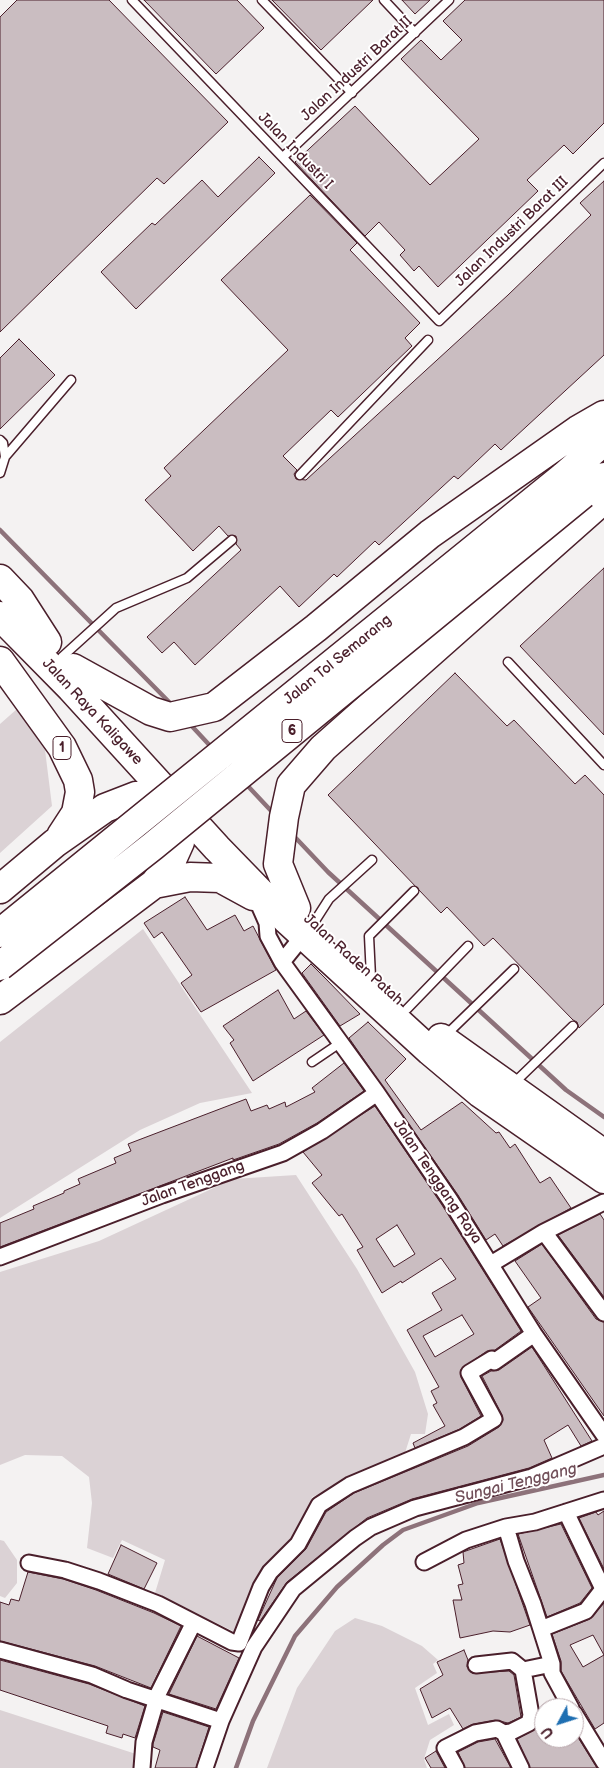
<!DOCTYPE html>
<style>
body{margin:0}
#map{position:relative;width:604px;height:1768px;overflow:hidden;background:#f4f2f2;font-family:"Balsamiq Sans",sans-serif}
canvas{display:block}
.north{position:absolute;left:534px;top:1698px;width:50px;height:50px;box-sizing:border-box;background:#fff;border:1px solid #b7a5aa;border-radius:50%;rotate:230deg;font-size:14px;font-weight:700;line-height:20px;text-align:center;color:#4a1f2b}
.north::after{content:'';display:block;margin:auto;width:18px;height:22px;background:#1f6fb2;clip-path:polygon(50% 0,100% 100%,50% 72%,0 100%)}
</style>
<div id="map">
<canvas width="604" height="1768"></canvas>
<div class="north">U</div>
</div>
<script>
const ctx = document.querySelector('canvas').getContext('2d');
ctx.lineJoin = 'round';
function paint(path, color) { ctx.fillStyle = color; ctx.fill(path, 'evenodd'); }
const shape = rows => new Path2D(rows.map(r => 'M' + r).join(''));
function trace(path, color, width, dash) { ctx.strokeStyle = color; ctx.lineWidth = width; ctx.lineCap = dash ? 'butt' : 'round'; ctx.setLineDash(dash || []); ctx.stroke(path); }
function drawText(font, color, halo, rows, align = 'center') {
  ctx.font = font + ' "Balsamiq Sans",sans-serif'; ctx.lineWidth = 4; ctx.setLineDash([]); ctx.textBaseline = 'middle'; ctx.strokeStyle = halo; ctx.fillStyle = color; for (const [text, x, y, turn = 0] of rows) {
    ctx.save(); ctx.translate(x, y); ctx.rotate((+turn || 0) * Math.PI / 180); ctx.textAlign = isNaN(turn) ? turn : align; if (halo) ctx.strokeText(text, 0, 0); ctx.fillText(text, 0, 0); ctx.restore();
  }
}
paint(shape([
 [17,709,45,750,52,806,0,853,0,724],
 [143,929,252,1093,200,1103,140,1130,0,1218,0,1042],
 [296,1175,357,1269,415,1372,428,1414,425,1434,411,1434,404,1456,312,1497,301,1530,259,1575,235,1632,155,1593,165,1560,122,1540,113,1558,87,1548,92,1503,89,1477,62,1456,25,1455,0,1465,0,1272,99,1241,233,1179],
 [0,1540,4,1541,17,1560,17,1583,5,1598,0,1596],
 [355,1618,382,1626,422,1646,438,1660,433,1664,437,1673,415,1688,428,1725,449,1714,454,1725,430,1740,424,1759,427,1768,267,1768,297,1688,335,1631],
 [0,1710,136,1754,135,1768,0,1768]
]), '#dbd2d5');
trace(shape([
 [0,530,173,706],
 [188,722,214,750],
 [245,783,275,815],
 [292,834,328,872,566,1090,604,1117],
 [236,1768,253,1721,295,1636,337,1587,383,1545,403,1530,478,1503,604,1475]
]), '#8d727a', 4.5);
const building = shape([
 [17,0,109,0,228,122,164,184,157,178,0,332,0,17,17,0],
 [144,0,237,0,264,28,216,74,144,0],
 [272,0,373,0,321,50,272,0],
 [402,0,430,0,415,14,402,0],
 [465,0,604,0,604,123,573,154,564,145,527,180,538,191,438,287,419,266,414,271,400,255,405,250,379,222,365,236,295,162,355,106,430,185,479,139,401,59,421,40,441,60,462,40,443,21,465,0],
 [259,157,275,173,136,309,101,272,152,223,155,225,202,180,218,197,259,157],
 [604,181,604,355,501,450,495,444,458,479,454,476,379,545,375,541,337,577,334,574,299,607,280,586,195,665,174,642,162,653,147,637,241,550,236,544,236,536,228,536,219,526,193,551,145,500,171,476,164,468,288,350,221,280,310,195,357,243,350,250,420,323,405,338,412,346,338,417,331,410,283,456,297,470,294,474,296,479,306,480,508,295,591,215,580,203,604,181],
 [19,339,55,375,0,429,0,358,19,339],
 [604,568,604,735,520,646,604,568],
 [455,673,507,726,514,720,575,784,585,775,604,795,604,1004,579,1028,577,1022,573,1020,493,938,484,946,447,907,441,913,328,795,455,673],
 [185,897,207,930,235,915,244,931,253,926,276,970,201,1012,181,983,192,975,162,932,154,938,144,923,185,897],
 [311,964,325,978,360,1014,340,1026,302,973,311,964],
 [278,990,294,1019,306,1011,324,1035,253,1081,230,1043,234,1040,223,1026,278,990],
 [368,1022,406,1059,385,1080,421,1130,462,1102,496,1133,499,1132,510,1148,515,1144,540,1183,550,1177,571,1208,503,1246,495,1234,486,1240,458,1195,349,1038,368,1022],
 [344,1063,364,1091,317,1123,279,1144,233,1160,233,1158,0,1247,0,1223,34,1209,33,1206,64,1193,64,1191,80,1184,78,1179,116,1163,114,1158,131,1151,128,1144,246,1099,251,1111,267,1105,269,1109,285,1102,286,1107,315,1092,312,1088,344,1063],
 [375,1106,442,1205,521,1331,495,1350,487,1351,461,1369,461,1377,481,1416,460,1429,415,1448,413,1443,445,1426,433,1405,437,1403,431,1391,439,1387,407,1330,442,1310,432,1293,456,1279,441,1258,402,1283,401,1281,382,1293,357,1250,363,1247,342,1214,339,1216,312,1183,322,1175,303,1152,375,1106],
 [397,1225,415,1254,394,1267,376,1239,397,1225],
 [462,1315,474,1334,435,1357,423,1336,462,1315],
 [600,1214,604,1220,604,1297,558,1235,600,1214],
 [542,1244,596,1319,604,1322,604,1416,528,1307,541,1298,515,1261,542,1244],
 [532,1347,592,1441,581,1446,568,1425,544,1440,552,1458,529,1468,412,1499,367,1518,287,1582,260,1621,258,1620,277,1578,306,1549,326,1512,354,1493,468,1446,499,1427,503,1420,502,1415,482,1376,491,1371,499,1370,532,1347],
 [604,1511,604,1569,579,1518,596,1512,598,1515,604,1511],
 [561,1524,592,1588,580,1603,547,1617,518,1534,561,1524],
 [500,1539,530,1625,510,1632,493,1631,460,1638,453,1600,462,1600,458,1585,463,1584,458,1565,464,1563,463,1552,500,1539],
 [121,1545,157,1563,144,1589,108,1574,121,1545],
 [28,1572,63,1579,96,1590,154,1613,181,1626,151,1688,95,1666,0,1641,0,1602,9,1605,11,1599,19,1601,28,1572],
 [604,1603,604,1655,593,1635,570,1645,583,1667,604,1655,604,1723,595,1729,561,1671,561,1661,552,1634,590,1619,604,1603],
 [197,1636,239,1658,216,1709,169,1694,197,1636],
 [464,1650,468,1660,467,1667,472,1673,509,1671,514,1675,521,1717,508,1723,495,1720,473,1724,463,1729,450,1708,432,1718,420,1689,443,1675,437,1662,464,1650],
 [0,1660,89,1684,145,1706,135,1738,123,1734,122,1738,106,1733,108,1726,0,1690,0,1660],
 [163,1712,209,1727,196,1768,155,1768,160,1750,153,1747,153,1744,163,1712],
 [537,1728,539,1733,544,1730,544,1738,574,1738,574,1731,597,1768,530,1768,517,1739,537,1728],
 [495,1739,511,1768,465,1768,458,1752,478,1742,495,1739],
 [436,1751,437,1753,445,1768,431,1768,425,1758,436,1751]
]);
paint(building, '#cabdc1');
trace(building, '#4a1f2b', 1);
const lane = shape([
 [132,0,439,321,604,163],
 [262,0,352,93],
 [384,0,415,33],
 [283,157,449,0],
 [0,440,3,443,5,457,0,473],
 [5,457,71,380],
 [300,475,428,340],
 [62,657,116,608,187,578,232,540],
 [508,662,604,765],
 [313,924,329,899,372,860],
 [371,977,369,936,414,891],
 [407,1009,468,946],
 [446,1035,514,969],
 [312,1062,340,1043],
 [513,1084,573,1026]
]);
const street = shape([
 [256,898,267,923,268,936,282,962],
 [303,936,282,962,377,1093,450,1200,534,1334,604,1435],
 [544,1232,604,1313],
 [0,1257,162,1195,283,1153,322,1131,377,1093],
 [491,1264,544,1232,604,1202],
 [506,1527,516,1561,533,1604,552,1664,552,1673,571,1708],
 [424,1562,466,1540,506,1527,535,1522,604,1500],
 [29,1563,65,1570,99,1581,158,1604,232,1642,239,1643,261,1587,270,1572,298,1544,319,1505,350,1485,464,1437,494,1419,469,1373,492,1359,494,1362,534,1334],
 [541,1629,586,1611,603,1589,566,1512],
 [0,1650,92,1675,127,1690,221,1721],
 [476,1665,512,1661,523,1670],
 [574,1713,604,1762],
 [504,1733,521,1768],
 [142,1768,144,1742,158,1694,193,1624],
 [205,1768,221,1721,254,1647,293,1589,355,1538,371,1527,415,1508,532,1477,604,1446],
 [456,1768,445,1748,475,1733,497,1729,504,1733,511,1732,529,1723,531,1715,523,1670,552,1664]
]);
const highway = shape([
 [563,477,604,441],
 [583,494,604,477],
 [0,579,20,600,47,642],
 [0,616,71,688,217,848,287,920,430,1051,480,1093,604,1179],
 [0,661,62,747,78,780,80,792,76,813,61,836],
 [73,668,151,711,170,717,214,707,316,628,430,534,578,430,604,415],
 [154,884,190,877,220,878,253,896],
 [0,889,55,843,105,808,136,796,154,795,179,808],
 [296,908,278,864,284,817,291,785,323,748,604,499],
 [0,1000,154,884,171,862,180,842,181,805],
 [441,1038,604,1154]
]);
trace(lane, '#4a1f2b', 11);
trace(street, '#4a1f2b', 19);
trace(highway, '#4a1f2b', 31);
trace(lane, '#fff', 8);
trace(street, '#fff', 15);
trace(highway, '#fff', 28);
const highwayBridge = shape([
 [0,933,563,477],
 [0,966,153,846,583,494]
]);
trace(highwayBridge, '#4a1f2b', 31, []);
trace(highwayBridge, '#fff', 28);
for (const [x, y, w] of [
 [292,731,20],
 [62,748,18]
]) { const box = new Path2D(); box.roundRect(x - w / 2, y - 11.5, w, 23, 4); ctx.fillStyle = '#fff'; ctx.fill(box); trace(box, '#4a1f2b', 1); }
drawText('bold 14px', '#4a1f2b', null, [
 ["6",292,731],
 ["1",62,748]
]);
drawText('15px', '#4a1f2b', '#fff', [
 ["Jalan Industri Barat II",357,69,-43],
 ["Jalan Industri I",295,151,46],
 ["Jalan Industri Barat III",512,232,-44],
 ["Jalan Tol Semarang",338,660,-39],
 ["Jalan Raya Kaligawe",92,712,47],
 ["Jalan Raden Patah",353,960,42],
 ["Jalan Tenggang Raya",437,1182,56],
 ["Jalan Tenggang",193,1184,-20]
]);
drawText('italic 16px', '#714f59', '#fff', [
 ["Sungai Tenggang",516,1484,-14]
]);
</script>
